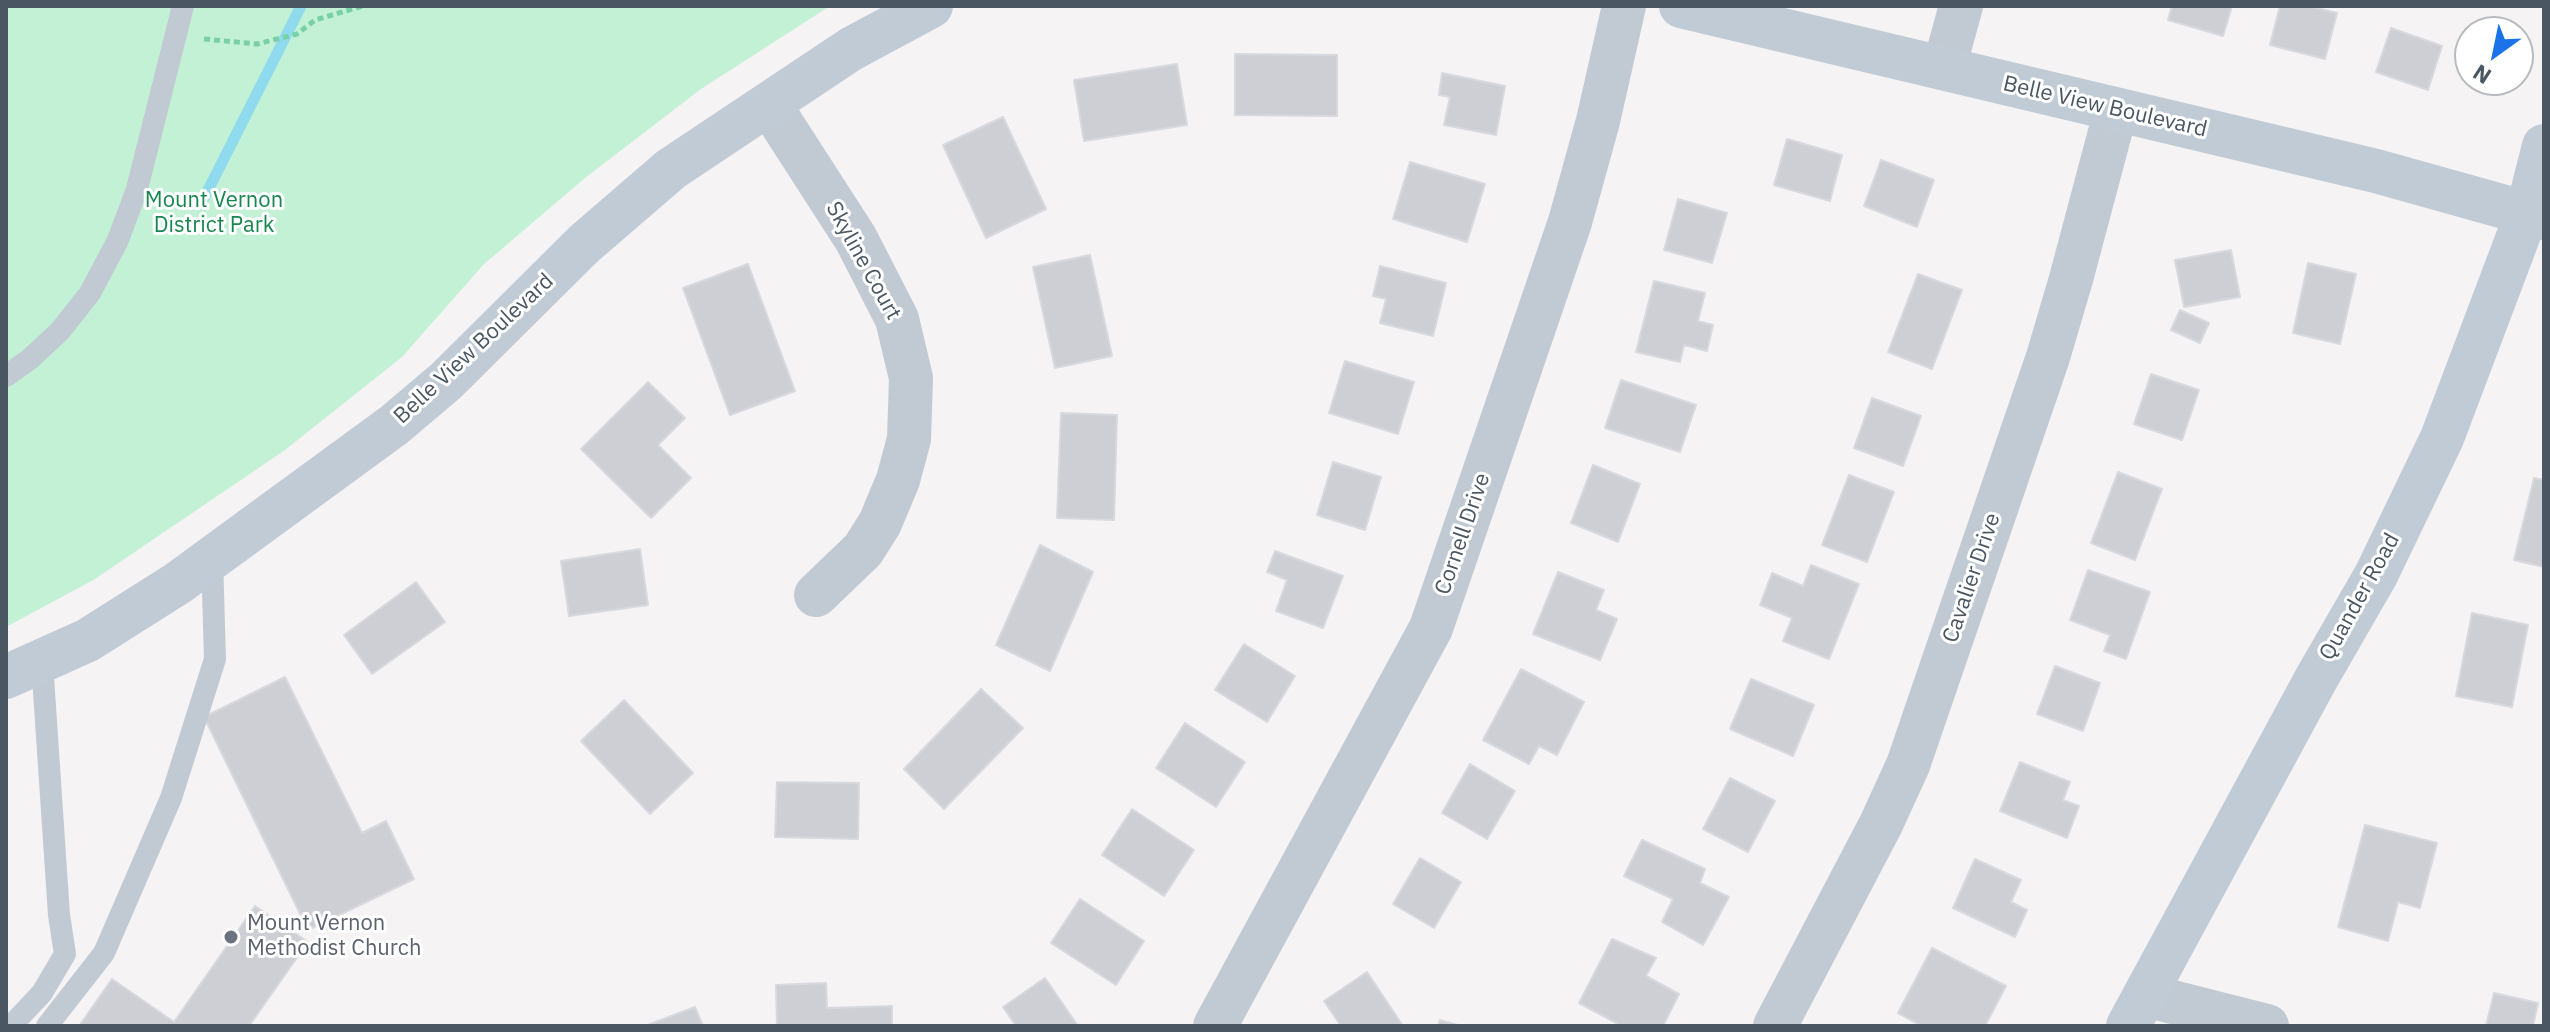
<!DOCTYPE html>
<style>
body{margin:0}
#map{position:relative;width:2550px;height:1032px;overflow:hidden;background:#f5f3f3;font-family:"IBM Plex Sans",sans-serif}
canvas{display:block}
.frame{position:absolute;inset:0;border:8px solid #4a5661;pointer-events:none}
.north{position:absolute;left:2454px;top:16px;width:80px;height:80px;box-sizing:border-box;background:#fff;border:2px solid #b7bbc0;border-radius:50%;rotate:213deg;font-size:22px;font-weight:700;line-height:32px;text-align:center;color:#4a5661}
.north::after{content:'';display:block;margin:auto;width:28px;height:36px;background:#1a73e8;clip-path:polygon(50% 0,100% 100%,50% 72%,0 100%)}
</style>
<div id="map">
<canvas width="2550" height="1032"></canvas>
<div class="frame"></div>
<div class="north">N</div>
</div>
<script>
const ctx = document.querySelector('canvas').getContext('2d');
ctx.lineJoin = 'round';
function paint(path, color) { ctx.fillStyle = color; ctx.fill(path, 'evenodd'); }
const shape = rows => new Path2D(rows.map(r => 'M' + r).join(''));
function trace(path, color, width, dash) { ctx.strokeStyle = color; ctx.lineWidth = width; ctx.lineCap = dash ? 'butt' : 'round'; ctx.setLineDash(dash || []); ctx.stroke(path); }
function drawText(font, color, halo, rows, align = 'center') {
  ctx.font = font + ' "IBM Plex Sans",sans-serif'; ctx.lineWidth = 6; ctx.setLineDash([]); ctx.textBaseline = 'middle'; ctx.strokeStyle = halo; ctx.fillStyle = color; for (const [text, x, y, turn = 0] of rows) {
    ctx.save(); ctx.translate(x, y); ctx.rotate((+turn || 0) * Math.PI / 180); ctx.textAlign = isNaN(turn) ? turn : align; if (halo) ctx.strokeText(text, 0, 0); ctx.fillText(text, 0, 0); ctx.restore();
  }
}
paint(shape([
 [6,6,830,6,701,89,585,178,484,264,402,357,285,450,95,579,6,627]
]), '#c3f1d5');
trace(shape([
 [201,204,301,6]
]), '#90daee', 11);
const building = shape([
 [2172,6,2232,6,2223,36,2168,20,2172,6],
 [2280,6,2309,6,2337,13,2325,59,2270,45,2280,6],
 [2391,28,2442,46,2428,90,2376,72,2391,28],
 [1235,54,1337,55,1337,116,1235,115,1235,54],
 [1177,64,1187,125,1084,141,1074,80,1177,64],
 [1442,73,1505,86,1496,135,1444,125,1450,97,1439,95,1442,73],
 [1003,117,1046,209,986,238,943,145,1003,117],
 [1787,139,1842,155,1830,201,1774,185,1787,139],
 [1881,160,1934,180,1917,227,1864,206,1881,160],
 [1410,162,1485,184,1467,242,1393,219,1410,162],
 [1678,199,1727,213,1712,263,1664,250,1678,199],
 [2231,250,2240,297,2184,307,2175,260,2231,250],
 [1090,255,1112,356,1055,368,1033,267,1090,255],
 [2308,263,2356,274,2340,344,2293,333,2308,263],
 [748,264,795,391,730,415,683,288,748,264],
 [1380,266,1446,283,1433,336,1380,323,1386,299,1373,296,1380,266],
 [1918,274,1962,290,1932,369,1888,352,1918,274],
 [1654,281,1705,293,1698,321,1713,325,1707,351,1684,345,1680,362,1636,352,1654,281],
 [2180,310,2209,323,2200,343,2171,330,2180,310],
 [1345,361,1414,382,1398,434,1329,413,1345,361],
 [2151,374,2199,390,2182,440,2134,424,2151,374],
 [1621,380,1696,405,1680,452,1605,428,1621,380],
 [648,382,685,418,658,445,691,478,651,518,581,449,648,382],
 [1872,398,1921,416,1903,466,1854,448,1872,398],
 [1061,413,1117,415,1114,520,1057,518,1061,413],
 [1333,462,1381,477,1365,530,1317,515,1333,462],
 [1593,465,1640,484,1618,542,1571,523,1593,465],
 [2118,472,2162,489,2135,560,2091,543,2118,472],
 [1849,475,1894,492,1867,562,1822,545,1849,475],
 [2534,478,2544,480,2544,567,2514,560,2534,478],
 [1040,545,1093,572,1050,671,996,645,1040,545],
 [640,549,648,605,569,616,561,561,640,549],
 [1275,551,1343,576,1323,628,1276,611,1287,580,1267,572,1275,551],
 [1811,565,1859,584,1829,659,1783,641,1792,618,1760,605,1772,573,1803,586,1811,565],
 [2088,570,2150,592,2126,659,2104,651,2110,635,2070,620,2088,570],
 [1558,572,1604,590,1596,610,1617,619,1600,660,1533,634,1558,572],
 [416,582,445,622,372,674,344,635,416,582],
 [2472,613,2528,625,2512,707,2456,696,2472,613],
 [1244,644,1295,676,1267,722,1215,690,1244,644],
 [2055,666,2100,683,2083,731,2037,714,2055,666],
 [1521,669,1584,702,1557,755,1539,746,1529,764,1483,740,1521,669],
 [285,677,362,833,386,821,414,879,308,930,204,717,285,677],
 [1751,679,1814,705,1793,756,1730,729,1751,679],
 [981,689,1023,728,944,809,904,769,981,689],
 [624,700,693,773,650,814,581,741,624,700],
 [1185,723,1245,762,1216,807,1156,768,1185,723],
 [2020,762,2070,782,2063,800,2079,806,2067,838,2000,811,2020,762],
 [1470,764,1515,791,1487,839,1442,813,1470,764],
 [1730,778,1775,801,1748,852,1703,829,1730,778],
 [777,782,859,783,858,839,775,837,777,782],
 [1132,809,1194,850,1164,896,1102,855,1132,809],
 [2365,825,2437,843,2420,908,2398,902,2388,941,2338,927,2365,825],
 [1642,840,1705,869,1700,883,1729,897,1703,945,1662,922,1673,899,1624,876,1642,840],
 [1420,858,1461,882,1434,928,1393,904,1420,858],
 [1975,859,2021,880,2011,902,2027,910,2015,937,1953,908,1975,859],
 [1080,899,1144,941,1116,985,1051,943,1080,899],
 [255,906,308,942,249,1026,79,1026,112,979,174,1022,255,906],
 [1612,939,1656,958,1646,976,1679,994,1663,1026,1622,1026,1579,1003,1612,939],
 [1932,948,2006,986,1985,1026,1922,1026,1898,1013,1932,948],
 [1367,972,1403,1026,1341,1026,1324,1001,1367,972],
 [1045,978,1078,1026,1016,1026,1003,1007,1045,978],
 [826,983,827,1008,892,1006,892,1026,777,1026,776,985,826,983],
 [2494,993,2538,1003,2533,1026,2486,1026,2494,993],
 [695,1007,703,1026,645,1026,695,1007],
 [1440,1020,1461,1026,1438,1026,1440,1020]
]);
paint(building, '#cdcfd5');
trace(building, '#d7d9de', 2);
trace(shape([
 [204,39,257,44,297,34,315,20,363,6]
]), '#7ad0a6', 5, [6, 4]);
trace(shape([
 [6,376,30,359,60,331,90,293,118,240,137,189,183,6],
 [11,1026,42,993,65,954,59,915,42,662],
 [47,1026,104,953,171,798,215,659,212,558]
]), '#c1cad2', 22);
trace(shape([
 [1944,68,1961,6],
 [769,104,856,239,897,319,911,378,909,439,898,480,880,523,863,550,816,595],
 [2145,995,2267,1026],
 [1215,1026,1431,628,1570,222,1598,121,1624,6],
 [1775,1026,1881,824,1908,765,2048,357,2071,279,2116,110]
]), '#c1cad2', 44);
trace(shape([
 [1681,6,2376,171,2544,218],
 [6,677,88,640,178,583,394,425,446,381,584,244,671,169,851,49,931,6],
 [2128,1026,2316,679,2376,575,2442,438,2527,213,2544,146]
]), '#c1cbd6', 44);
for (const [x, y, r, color] of [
 [231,937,8,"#6b7280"]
]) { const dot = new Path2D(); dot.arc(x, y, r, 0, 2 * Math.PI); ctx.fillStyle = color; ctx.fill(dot); trace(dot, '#fff', 3); }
drawText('22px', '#4a5661', '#fff', [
 ["Belle View Boulevard",2105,107,13],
 ["Skyline Court",863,261,61],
 ["Belle View Boulevard",474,349,-43],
 ["Cornell Drive",1463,534,-71],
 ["Cavalier Drive",1972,578,-71],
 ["Quander Road",2360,597,-61]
]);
drawText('22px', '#17864f', '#fff', [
 ["Mount Vernon",214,201],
 ["District Park",214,226]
]);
drawText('22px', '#5b616d', '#fff', [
 ["Mount Vernon",247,924],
 ["Methodist Church",247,949]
], 'left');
</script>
